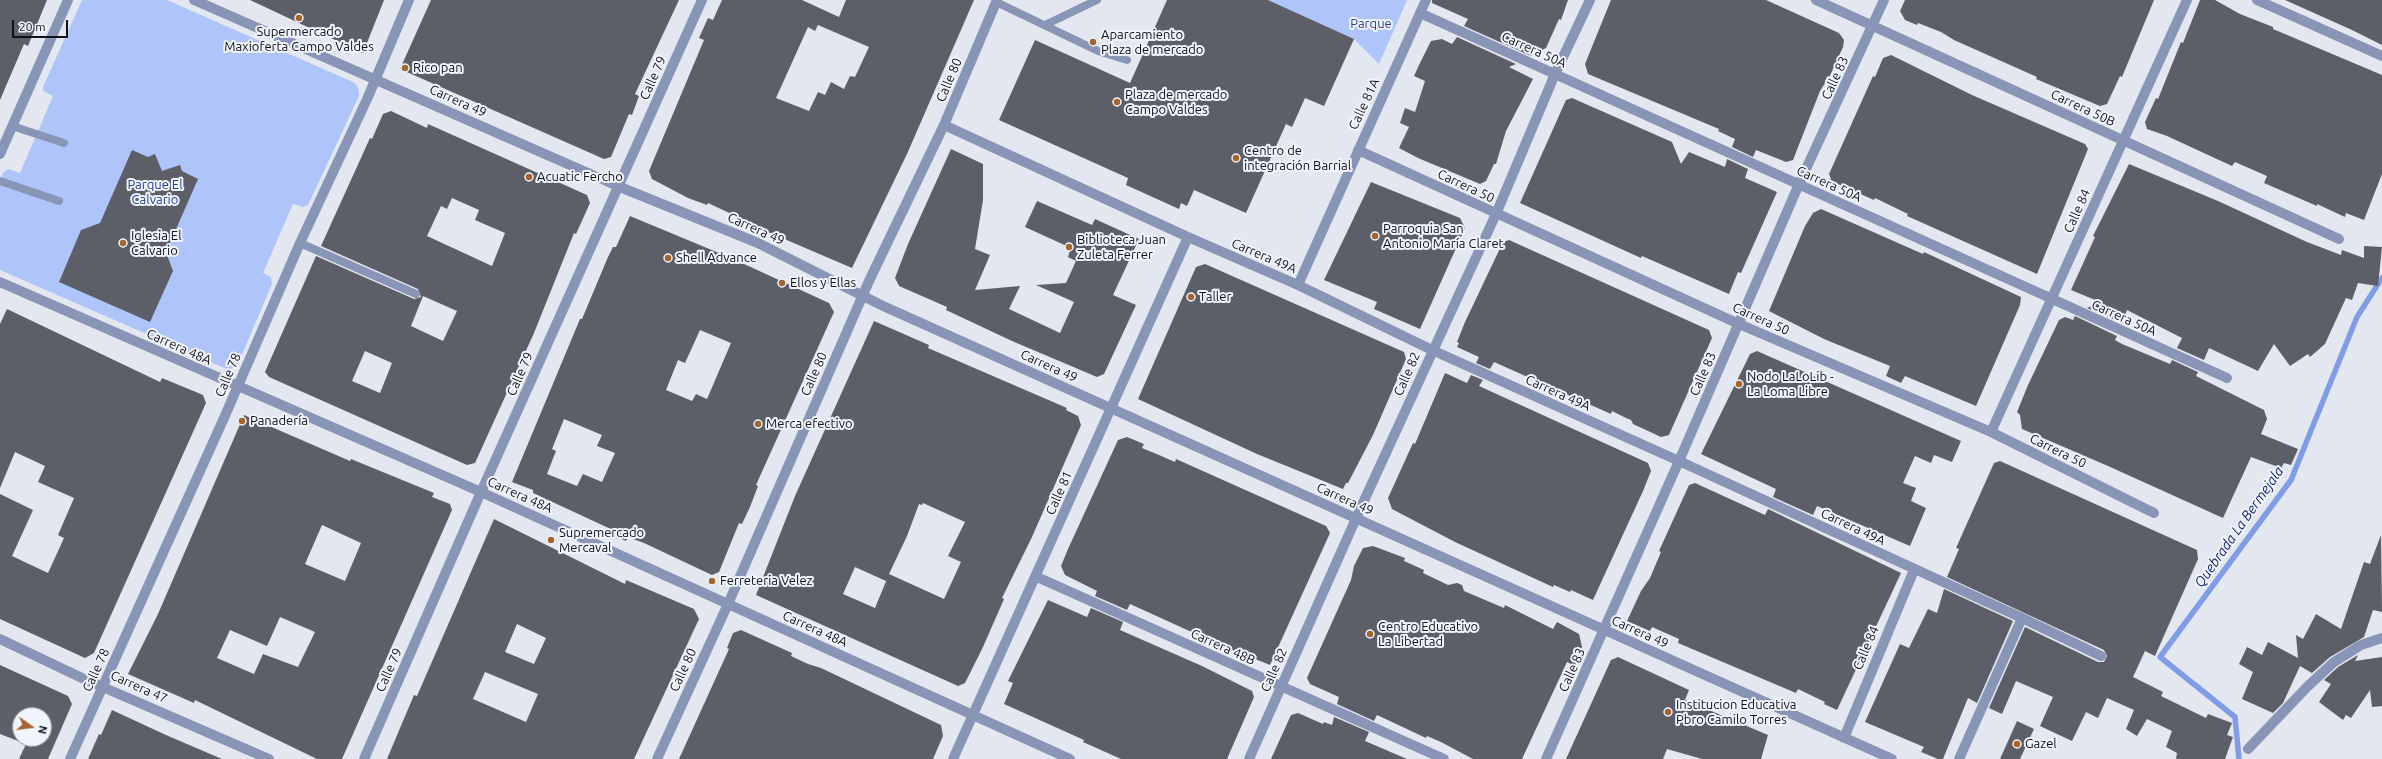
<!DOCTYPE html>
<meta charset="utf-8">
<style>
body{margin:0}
#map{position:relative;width:2382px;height:759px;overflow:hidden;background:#e3e7ef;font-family:Ubuntu,sans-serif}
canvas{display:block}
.north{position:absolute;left:12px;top:707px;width:40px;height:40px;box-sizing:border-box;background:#f0f4fd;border:1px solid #979aa0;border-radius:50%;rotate:104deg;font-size:11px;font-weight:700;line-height:16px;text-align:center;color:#111215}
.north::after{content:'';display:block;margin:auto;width:14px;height:18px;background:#a5642f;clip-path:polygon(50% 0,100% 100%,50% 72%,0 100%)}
.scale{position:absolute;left:12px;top:20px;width:56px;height:18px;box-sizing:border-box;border:2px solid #111215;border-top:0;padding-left:5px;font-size:12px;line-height:14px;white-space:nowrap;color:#111215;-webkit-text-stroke:3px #f0f4fd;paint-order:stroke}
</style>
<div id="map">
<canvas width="2382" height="759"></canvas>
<div class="north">N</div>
<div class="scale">20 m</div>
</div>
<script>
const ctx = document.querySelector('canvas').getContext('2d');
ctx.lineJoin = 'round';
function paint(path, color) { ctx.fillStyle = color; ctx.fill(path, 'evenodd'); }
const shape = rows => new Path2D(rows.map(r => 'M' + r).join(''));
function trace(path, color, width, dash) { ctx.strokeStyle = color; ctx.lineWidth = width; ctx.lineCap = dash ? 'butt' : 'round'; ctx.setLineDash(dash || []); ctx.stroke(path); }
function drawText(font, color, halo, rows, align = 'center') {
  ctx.font = font + ' Ubuntu,sans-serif'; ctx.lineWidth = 4; ctx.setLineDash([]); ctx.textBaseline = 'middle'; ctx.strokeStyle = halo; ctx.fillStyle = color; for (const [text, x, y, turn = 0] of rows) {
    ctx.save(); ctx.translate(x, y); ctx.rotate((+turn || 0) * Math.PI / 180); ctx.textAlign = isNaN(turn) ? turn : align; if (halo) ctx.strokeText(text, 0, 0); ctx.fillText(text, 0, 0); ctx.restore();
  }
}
paint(shape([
 [82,0,167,0,355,83,358,88,359,96,308,205,303,207,293,204,263,273,271,277,272,284,238,364,229,370,0,270,0,181,3,173,8,169,20,173,53,96,43,91,43,87],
 [1268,0,1407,0,1379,64,1354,39]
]), '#aec4fb');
trace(shape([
 [2239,759,2235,717,2160,657,2291,480,2357,317,2382,278]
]), '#809ce7', 5.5);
paint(shape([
 [0,0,47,0,28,46,24,44,0,100],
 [250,0,384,0,363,53],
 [431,0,679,0,635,94,639,96,632,115,629,114,611,157,604,159,400,69],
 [722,0,802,0,839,17,846,0,974,0,907,154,852,268,747,223,740,218,708,203,707,205,688,198,652,179,649,171,704,40,699,38,708,18,713,20],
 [818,25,869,47,855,77,850,76,844,89,831,82,825,95,818,92,809,111,776,98,808,27,815,31],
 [1167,0,1268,0,1354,39,1324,106,1305,98,1292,127,1286,124,1246,213,1194,190,1187,206,1181,203,1179,209,1126,185,1128,178,999,120,1035,40,1130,83],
 [1432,0,1568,0,1561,20,1559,19,1546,48,1531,56,1464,26,1468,19,1432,3],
 [1611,0,1766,0,1839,33,1844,40,1843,47,1828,80,1827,80,1820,91,1793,160,1786,162,1756,150,1753,157,1732,147,1735,139,1718,131,1719,129,1588,74,1585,64],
 [1905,0,2154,0,2122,77,2120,76,2107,104,2100,106,2036,79,2037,77,1954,40,1941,32,1918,23,1917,25,1905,20,1900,11],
 [2200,0,2215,0,2240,14,2273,27,2273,29,2382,75,2382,174,2364,220,2346,213,2345,217,2317,204,2317,206,2264,183,2267,176,2235,162,2232,166,2167,136,2147,129,2145,122,2156,98,2158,99,2181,42,2183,43],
 [2285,0,2382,0,2382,45,2352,30],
 [1457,37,1516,64,1509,67,1533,79,1506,131,1496,164,1494,164,1486,181,1480,184,1418,158,1399,148,1409,127,1400,123,1405,108,1415,112,1425,81,1414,76,1420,63,1431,41,1442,39,1452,44],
 [1891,55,1972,95,2085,144,2088,149,2037,274,1907,216,1908,214,1875,198,1874,200,1829,180,1831,179,1829,174,1873,76,1875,77,1883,58],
 [1572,98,1672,142,1681,164,1689,152,1725,167,1727,159,1748,169,1745,178,1777,192,1741,273,1738,272,1729,294,1642,256,1641,258,1520,203,1566,100],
 [391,111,427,128,428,124,587,195,590,203,576,234,574,233,534,333,475,463,467,465,269,377,265,372,316,256,414,299,421,297,418,289,321,246,370,138,372,139,383,114],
 [452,198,479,210,475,220,505,233,492,266,427,236,441,206,447,209],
 [423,296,457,311,443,341,411,326],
 [365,351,392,363,380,393,352,381],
 [951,149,983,164,983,200,975,249,990,255,975,290,1020,286,1009,309,1060,333,1074,302,1036,285,1066,283,1076,261,1068,257,1071,248,1025,227,1037,201,1092,225,1095,219,1139,239,1113,295,1136,305,1104,374,1097,377,1012,341,946,310,947,307,899,286,895,278,908,244],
 [132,150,148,157,155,154,162,171,180,165,182,171,198,179,166,252,173,271,150,322,59,282,81,230,100,223],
 [2129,164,2218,201,2307,242,2341,255,2342,250,2364,258,2364,246,2382,247,2378,286,2358,283,2352,300,2346,298,2325,344,2310,357,2308,354,2290,366,2274,344,2258,371,2209,348,2204,360,2177,348,2182,338,2127,310,2122,323,2087,308,2100,302,2071,290,2095,237,2093,236],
 [1371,182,1460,218,1465,228,1420,329,1374,309,1377,302,1324,280],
 [1821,209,1923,254,1924,252,2021,297,2020,305,1976,406,1905,376,1901,383,1886,376,1890,366,1824,339,1769,311,1805,226,1813,213],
 [630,216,731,258,829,303,834,312,756,485,758,486,750,507,742,524,739,523,719,572,712,575,644,543,628,537,626,541,613,535,615,531,533,493,533,490,512,482,580,319,582,319,608,257,613,247,616,247],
 [700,330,731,343,707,399,696,394,692,401,666,390,678,360,685,363],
 [564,419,602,435,597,446,615,453,602,482,583,474,577,486,547,474,556,451,552,449],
 [1509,240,1709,330,1712,338,1669,435,1661,437,1633,424,1631,420,1626,418,1612,411,1611,414,1494,362,1490,369,1476,363,1479,357,1457,347,1459,343,1457,342,1465,322,1503,242],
 [1205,264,1404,352,1406,359,1373,435,1348,483,1346,483,1343,489,1257,454,1138,399,1196,267],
 [7,309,160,382,162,378,203,395,206,403,94,653,85,658,0,619,0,494,33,510,12,556,48,573,64,538,58,535,74,498,38,482,45,466,15,452,0,488,0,324],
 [2075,316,2117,336,2115,340,2122,344,2170,364,2172,360,2198,372,2196,376,2264,410,2267,419,2261,434,2298,449,2291,465,2284,463,2281,468,2251,457,2223,518,2108,466,2022,429,2020,415,2017,412,2028,385,2059,320,2065,317,2073,320],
 [874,321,929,345,928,348,1067,408,1066,410,1078,416,1081,425,1032,537,1002,598,1004,599,983,647,965,683,958,686,756,595,795,496],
 [923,503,965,522,948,556,961,562,944,599,889,574,907,536,919,504,922,505],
 [855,567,886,581,887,579,875,608,843,594],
 [1757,351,1961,441,1952,462,1934,455,1931,463,1915,456,1903,483,1916,488,1911,501,1926,508,1910,546,1817,506,1813,515,1773,497,1776,489,1701,454,1750,354],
 [1445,373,1467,383,1471,375,1483,380,1479,386,1648,463,1651,471,1643,491,1593,600,1571,590,1570,592,1554,585,1553,587,1455,542,1392,509,1388,498,1413,443,1415,444],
 [244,415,350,461,351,459,434,493,432,497,450,504,452,510,342,759,317,759,195,700,194,703,128,674,158,614],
 [322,525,361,543,345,581,305,564],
 [280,617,315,632,298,667,263,654,254,674,217,658,230,630,267,646],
 [1127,437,1144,444,1142,448,1159,455,1175,462,1176,459,1326,526,1330,533,1270,665,1218,644,1130,604,1127,610,1095,596,1097,591,1065,575,1061,566,1068,549,1118,440],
 [2000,461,2197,550,2198,559,2155,656,2145,651,2133,677,2163,692,2161,696,2206,718,2208,714,2232,723,2227,735,2233,737,2225,759,2176,759,2177,753,2166,747,2172,731,2147,719,2137,736,2126,729,2134,710,2107,698,2098,718,2086,712,2072,741,2040,726,2053,697,2016,681,2002,714,1989,708,2025,627,2098,662,2104,662,2107,656,2104,650,1947,577,1959,549,1956,548,1994,463],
 [1695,483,1765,515,1768,509,1901,573,1837,710,1824,704,1825,702,1798,689,1796,693,1678,643,1679,639,1652,627,1650,631,1627,621,1641,591,1650,578,1661,552,1659,551,1689,485],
 [494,519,625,584,626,580,694,609,699,619,634,759,387,759,414,695,417,696],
 [517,624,546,638,534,664,505,652],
 [485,672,538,694,526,722,473,699],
 [2381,535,2382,612,2373,610,2364,637,2330,657,2312,673,2300,666,2283,703,2273,713,2242,699,2253,672,2239,664,2247,647,2262,655,2268,642,2298,658,2296,635,2303,639,2316,614,2341,629,2364,562,2370,564],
 [1373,546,1405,558,1404,561,1424,570,1423,573,1448,585,1457,583,1462,585,1464,591,1504,608,1505,605,1553,629,1557,622,1579,634,1582,647,1575,666,1567,662,1522,759,1473,759,1441,742,1427,736,1426,738,1377,715,1374,721,1337,704,1339,697,1310,684,1307,678,1351,580,1354,566,1363,548],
 [1944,589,2013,621,1977,703,1968,698,1943,759,1938,759,1921,752,1924,747,1865,722,1900,644,1909,648,1928,609,1937,613],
 [1048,600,1087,617,1091,608,1123,622,1120,630,1202,666,1252,691,1254,697,1227,759,1121,759,1083,742,1084,740,1004,704,1013,683,1008,681],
 [741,630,792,653,791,656,808,664,821,668,941,725,943,736,933,759,679,759,729,649,727,648,733,633],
 [2358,655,2355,661,2382,657,2382,706,2372,707,2370,690,2351,718,2346,715,2343,720,2319,702,2331,684,2324,680,2338,667],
 [1618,657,1689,690,1685,700,1768,735,1761,759,1702,759,1667,749,1663,759,1566,759,1611,660],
 [0,665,68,696,72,704,48,759,19,759,26,744,0,734],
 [20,715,44,715,44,739,20,739],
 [112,710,166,735,222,759,88,759,99,734,101,735],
 [1298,713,1323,724,1324,722,1332,725,1334,717,1369,732,1365,741,1407,759,1271,759,1291,715],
 [2017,721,2034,729,2020,759,2000,759]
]), '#5c5f67');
trace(shape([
 [996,2,1098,51,1127,60],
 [1045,25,1097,0],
 [12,126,64,143],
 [0,181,59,201],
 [300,243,416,294]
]), '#8895b6', 8);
trace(shape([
 [1816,0,2339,239],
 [2257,0,2382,56],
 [1420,13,2227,378],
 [944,125,1188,237,1298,285,1432,350,1679,461,2022,618,1959,759],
 [1358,150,1739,324,1991,432,2154,513],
 [0,154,68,0],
 [0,282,481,492,1070,759],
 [1298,285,1426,0],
 [1991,432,2187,0],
 [1037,577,1444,759],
 [2022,618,2101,656],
 [1844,738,1914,570],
 [2248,749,2308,686,2334,662,2361,645,2382,638],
 [364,759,481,492,702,0],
 [657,759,728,604,869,281,944,125,997,0],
 [953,759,1188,237],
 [1249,759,1362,505,1496,214,1555,74,1590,0],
 [1546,759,1679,461,1799,184,1884,0]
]), '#8895b6', 10);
trace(shape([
 [194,0,620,187,758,243,881,305,1892,759],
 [0,639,82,678,269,759],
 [70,759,224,418,300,243,368,97,409,0]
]), '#8895b6', 10);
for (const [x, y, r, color] of [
 [299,18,4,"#a5642f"],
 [1093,42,4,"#a5642f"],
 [405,68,4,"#a5642f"],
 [1117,102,4,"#a5642f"],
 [1236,158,4,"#a5642f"],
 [529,177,4,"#a5642f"],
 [1375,236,4,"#a5642f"],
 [123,243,4,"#a5642f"],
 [1069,247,4,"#a5642f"],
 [668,258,4,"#a5642f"],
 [782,283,4,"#a5642f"],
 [1191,297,4,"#a5642f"],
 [1739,384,4,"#a5642f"],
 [242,421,4,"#a5642f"],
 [758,424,4,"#a5642f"],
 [551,540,4,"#a5642f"],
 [712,581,4,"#a5642f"],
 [1370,634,4,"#a5642f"],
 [1668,712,4,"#a5642f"],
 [2017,744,4,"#a5642f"]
]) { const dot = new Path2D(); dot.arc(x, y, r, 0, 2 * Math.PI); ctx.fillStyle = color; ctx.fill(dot); trace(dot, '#f0f4fd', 1.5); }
drawText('13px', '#273f96', '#f0f4fd', [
 ["Parque",1371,24],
 ["Parque El",155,185],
 ["Calvario",155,200]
]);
drawText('13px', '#111215', '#f0f4fd', [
 ["Supermercado",299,32,"center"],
 ["Maxioferta Campo Valdes",299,47,"center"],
 ["Aparcamiento",1101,35],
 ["Plaza de mercado",1101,50],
 ["Rico pan",413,68],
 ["Plaza de mercado",1125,95],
 ["Campo Valdes",1125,110],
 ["Centro de",1244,151],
 ["integración Barrial",1244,166],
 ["Acuatic Fercho",537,177],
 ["Parroquia San",1383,229],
 ["Antonio María Claret",1383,244],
 ["Iglesia El",131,236],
 ["Calvario",131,251],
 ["Biblioteca Juan",1077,240],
 ["Zuleta Ferrer",1077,255],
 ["Shell Advance",676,258],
 ["Ellos y Ellas",790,283],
 ["Taller",1199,297],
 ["Nodo LaLoLib -",1747,377],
 ["La Loma Libre",1747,392],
 ["Panadería",250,421],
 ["Merca efectivo",766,424],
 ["Supremercado",559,533],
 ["Mercaval",559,548],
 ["Ferreteria Velez",720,581],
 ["Centro Educativo",1378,627],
 ["La Libertad",1378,642],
 ["Institucion Educativa",1676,705],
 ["Pbro Camilo Torres",1676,720],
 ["Gazel",2025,744]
], 'left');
drawText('13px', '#111215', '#f0f4fd', [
 ["Carrera 50A",1534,50,24],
 ["Calle 79",653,78,-66],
 ["Calle 83",1835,78,-65],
 ["Calle 80",949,80,-67],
 ["Carrera 49",458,101,24],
 ["Calle 81A",1364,104,-65],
 ["Carrera 50B",2083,108,25],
 ["Carrera 50A",1829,184,24],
 ["Carrera 50",1466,186,25],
 ["Calle 84",2077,211,-66],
 ["Carrera 49",756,229,24],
 ["Carrera 49A",1264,256,23],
 ["Carrera 50A",2124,318,24],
 ["Carrera 50",1761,319,24],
 ["Carrera 48A",179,347,24],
 ["Carrera 49",1049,366,24],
 ["Calle 79",520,374,-66],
 ["Calle 80",814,374,-66],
 ["Calle 82",1407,374,-66],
 ["Calle 83",1703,374,-66],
 ["Calle 78",228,375,-67],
 ["Carrera 49A",1558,393,24],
 ["Carrera 50",2058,451,26],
 ["Calle 81",1059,493,-66],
 ["Carrera 48A",520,495,24],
 ["Carrera 49",1345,499,24],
 ["Carrera 49A",1853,527,25],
 ["Carrera 48A",815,629,24],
 ["Carrera 49",1640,632,24],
 ["Carrera 48B",1223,647,24],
 ["Calle 84",1866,648,-67],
 ["Calle 78",96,670,-65],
 ["Calle 79",389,670,-66],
 ["Calle 80",683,670,-65],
 ["Calle 82",1274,670,-66],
 ["Calle 83",1572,670,-66],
 ["Carrera 47",139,687,24]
]);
drawText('italic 14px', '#0f1e73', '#f0f4fd', [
 ["Quebrada La Bermejala",2239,527,-55]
]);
</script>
